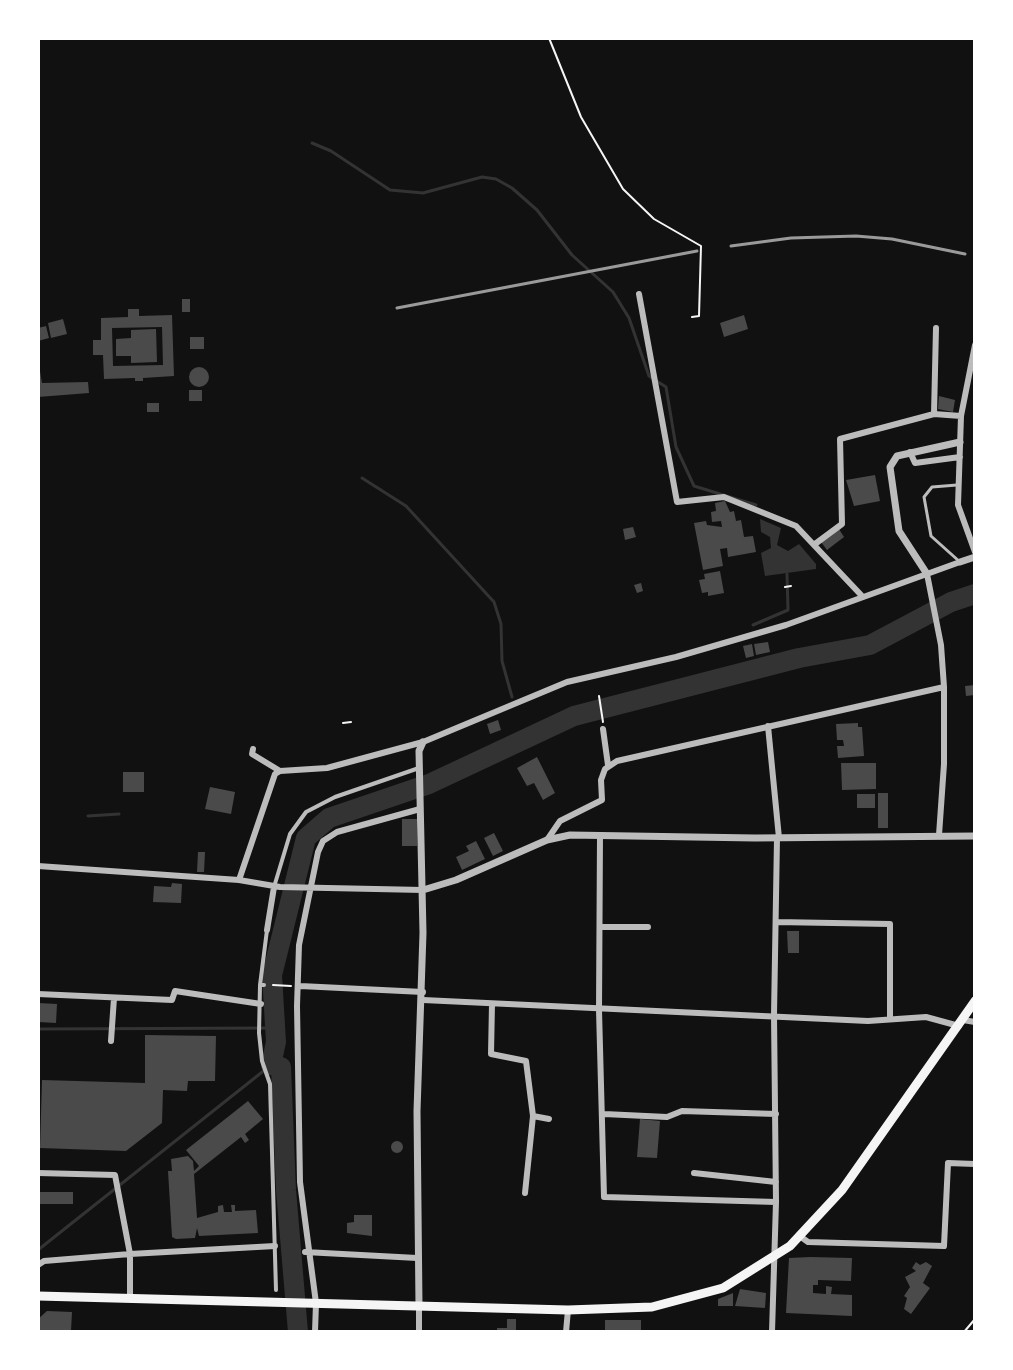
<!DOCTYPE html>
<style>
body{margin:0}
#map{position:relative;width:1013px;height:1370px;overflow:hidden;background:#111;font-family:"Public Sans",sans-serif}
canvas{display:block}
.frame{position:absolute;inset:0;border:40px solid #fff;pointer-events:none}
</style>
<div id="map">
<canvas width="1013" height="1370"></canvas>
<div class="frame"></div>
</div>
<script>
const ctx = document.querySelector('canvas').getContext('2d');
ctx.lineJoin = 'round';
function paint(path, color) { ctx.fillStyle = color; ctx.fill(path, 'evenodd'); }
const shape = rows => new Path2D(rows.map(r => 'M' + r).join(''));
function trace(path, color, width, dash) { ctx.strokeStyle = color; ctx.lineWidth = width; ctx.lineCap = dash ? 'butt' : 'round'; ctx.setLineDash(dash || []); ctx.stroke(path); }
paint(shape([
 [760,519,781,528,777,545,788,551,799,544,816,564,816,569,765,576,761,553,771,548,770,537,761,532]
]), '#333');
trace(shape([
 [312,143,331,151,390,190,423,193,482,177,496,179,512,188,537,210,572,255,613,292,629,318,649,376,666,387,676,447,694,486,756,505],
 [362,478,406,506,494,602,501,624,502,661,512,697],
 [753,625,788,610,787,574],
 [88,816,119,814],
 [38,1029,275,1028],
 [38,1250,271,1065]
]), '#333', 3);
trace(shape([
 [298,1332,286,1190,281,1067,271,1065,276,1042,272,975,306,838,329,818,429,784,574,716,799,658,870,645,951,602,975,594]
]), '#333', 20);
paint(shape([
 [182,299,190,299,190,312,182,312],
 [128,309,139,309,139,316,172,315,174,376,143,378,143,381,135,381,135,378,104,379,103,355,93,355,93,340,101,340,101,318,128,317],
 [162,327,163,365,113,366,112,328],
 [744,315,748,329,724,337,720,323],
 [63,319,67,334,51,338,48,323],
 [46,326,49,338,38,341,38,328],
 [156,329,157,362,131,363,131,356,116,356,116,339,131,338,131,330],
 [190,337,204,337,204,349,190,349],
 [38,359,42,383,88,382,89,393,38,397],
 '189 377a10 10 0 1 1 20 0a10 10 0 1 1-20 0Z',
 [189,390,202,390,202,401,189,401],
 [939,396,955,400,953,412,938,409],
 [147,403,159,403,159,412,147,412],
 [875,475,880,501,854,506,846,480],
 [725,501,730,512,734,511,736,521,741,520,744,537,753,536,756,552,728,557,727,548,720,549,723,566,703,570,694,523,706,521,707,525,722,527,721,521,712,522,711,512,716,511,715,503],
 [633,527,636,537,625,540,623,529],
 [839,529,844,537,827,550,821,542],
 [720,571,724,593,708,596,708,592,702,593,699,580,705,579,704,574],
 [641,583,643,591,637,593,634,585],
 [768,642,770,652,756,655,754,644],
 [752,644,754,656,746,658,743,646],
 [975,685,975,695,966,696,965,686],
 [498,720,501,730,490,734,487,724],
 [858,723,858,727,862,727,864,756,838,758,837,746,844,746,843,740,837,740,836,724],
 [537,757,555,793,543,800,534,783,527,786,517,768],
 [841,763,876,763,876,789,842,790],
 [123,772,144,772,144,792,123,792],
 [210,787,235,792,231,814,205,809],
 [878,793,888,793,888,828,878,828],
 [857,794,875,794,875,808,857,808],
 [402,819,417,819,417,846,402,846],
 [494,833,503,851,493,856,484,838],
 [476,841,485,859,462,870,456,857,469,851,466,846],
 [198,852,205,852,204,872,197,872],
 [172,883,182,884,181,903,153,902,154,886,171,887],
 [787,931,799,931,799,953,788,953],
 [38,1003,57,1004,56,1023,38,1022],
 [145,1035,216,1036,215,1081,188,1081,187,1091,163,1090,162,1123,126,1151,40,1148,42,1080,145,1083],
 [248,1101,263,1119,245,1134,249,1140,245,1143,241,1137,194,1174,197,1218,218,1212,218,1206,223,1205,224,1212,232,1212,231,1205,235,1205,235,1211,256,1210,258,1233,199,1236,197,1228,195,1238,176,1239,172,1237,168,1171,172,1171,171,1159,188,1156,193,1161,194,1171,199,1166,186,1150],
 [640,1119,660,1121,657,1158,637,1157],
 '391 1147a6 6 0 1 1 12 0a6 6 0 1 1-12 0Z',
 [38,1192,73,1192,73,1204,38,1204],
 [354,1215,372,1215,372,1236,347,1233,347,1223,354,1222],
 [810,1257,852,1258,851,1281,818,1280,818,1285,813,1285,813,1293,826,1294,826,1286,832,1287,831,1294,852,1295,852,1316,786,1313,789,1258],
 [916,1262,920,1265,926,1262,932,1266,923,1283,930,1288,911,1314,904,1309,907,1298,904,1296,910,1287,905,1277,916,1271,912,1268],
 [740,1289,766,1293,765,1308,735,1306],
 [733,1293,733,1306,718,1306,718,1299],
 [47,1311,72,1312,71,1331,38,1330,38,1319],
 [507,1319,516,1319,516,1332,497,1332,497,1328,507,1328],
 [605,1320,641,1320,641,1332,605,1332]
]), '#4a4a4a');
trace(shape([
 [549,38,581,117,623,189,654,219,701,246,699,316,692,317],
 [785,587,791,586],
 [599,696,603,722],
 [343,723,351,722],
 [273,985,291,986],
 [964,1332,975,1319]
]), '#f5f5f5', 2);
trace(shape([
 [957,485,932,487,924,497,931,536,960,562]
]), '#bcbcbc', 3);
trace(shape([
 [274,887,290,834,306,812,335,797,419,768],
 [260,985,267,930],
 [264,985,260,985,259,1033,262,1061,270,1084,276,1290]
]), '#bcbcbc', 4);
trace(shape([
 [639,294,677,502,724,497,796,526,862,596],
 [975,345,961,416,958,505,975,552],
 [934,414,936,328],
 [910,452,915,463,960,457],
 [815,544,842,524,840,439,934,414,961,416],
 [927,574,941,645,944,687,944,764,939,835],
 [768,726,779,838],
 [603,729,608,765],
 [253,749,252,754,280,771],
 [600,835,599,1010,604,1197,776,1202],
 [547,840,560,821,602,800,601,780,605,769,617,761,944,687],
 [38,866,239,880,280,887,423,890],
 [239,880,275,774,280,771,327,768,423,742,567,682,676,657,786,625,960,562],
 [776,922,890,924,890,1017],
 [600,927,648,927],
 [267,930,274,887],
 [300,986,423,992],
 [38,994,172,1000,175,991,261,1004],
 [423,1000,868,1021,926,1017,959,1026],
 [492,1004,491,1054,526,1061,533,1116,525,1193],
 [963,1020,975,1022],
 [111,1041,114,998],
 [604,1114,667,1117,682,1111,776,1114],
 [533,1116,549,1119],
 [38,1173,115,1175,130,1254,44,1261,38,1265],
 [694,1173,776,1182],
 [801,1237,808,1242,944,1246,948,1163,975,1164],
 [305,1252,417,1258],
 [130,1298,130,1254,275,1246],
 [419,1306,419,1332],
 [315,1332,316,1303,300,1182,297,1006,299,945,318,852,323,841,337,832,420,809],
 [566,1332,568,1310],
 [772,1332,776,1202,774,1015,777,838]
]), '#bcbcbc', 6);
trace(shape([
 [960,562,975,557],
 [927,574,899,531,890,467,897,456,960,442],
 [423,890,456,880,547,840,570,835,755,838,975,836],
 [419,1306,417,1111,423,933,419,751,423,742]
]), '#bcbcbc', 7);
trace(shape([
 [38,1296,568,1310,652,1307,723,1288,790,1246,842,1190,975,1001]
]), '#f5f5f5', 9);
trace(shape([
 [731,246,791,238,856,236,892,239,965,254],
 [397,308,697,251]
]), '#9a9a9a', 3);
</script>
